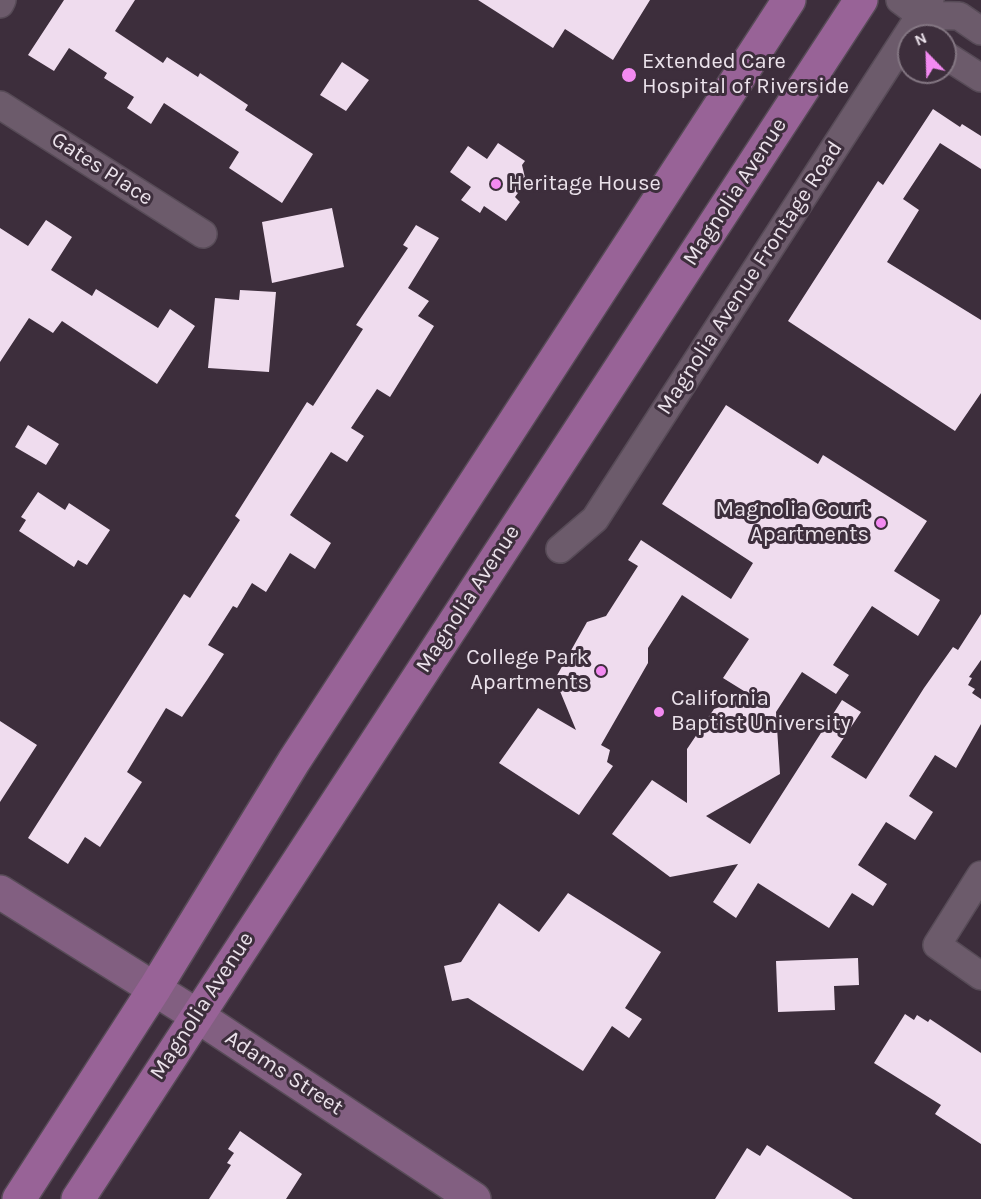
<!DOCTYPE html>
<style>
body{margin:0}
#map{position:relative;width:981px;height:1199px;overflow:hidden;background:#3d2e3c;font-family:Karla,sans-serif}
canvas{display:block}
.north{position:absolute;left:897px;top:24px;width:60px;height:60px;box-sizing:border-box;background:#3d2e3c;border:2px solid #837682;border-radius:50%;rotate:337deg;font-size:16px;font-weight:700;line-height:24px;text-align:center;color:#ebe2eb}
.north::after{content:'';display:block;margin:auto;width:21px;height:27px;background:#f38af1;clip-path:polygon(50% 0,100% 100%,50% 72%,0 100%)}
</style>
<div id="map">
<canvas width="981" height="1199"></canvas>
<div class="north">N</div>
</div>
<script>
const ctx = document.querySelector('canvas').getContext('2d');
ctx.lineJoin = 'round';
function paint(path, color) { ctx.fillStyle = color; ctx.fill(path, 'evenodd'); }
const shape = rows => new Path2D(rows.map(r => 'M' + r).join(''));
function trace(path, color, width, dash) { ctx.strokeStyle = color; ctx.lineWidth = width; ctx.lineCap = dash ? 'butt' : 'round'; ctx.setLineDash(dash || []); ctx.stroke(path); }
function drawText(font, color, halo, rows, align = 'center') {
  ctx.font = font + ' Karla,sans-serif'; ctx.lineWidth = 6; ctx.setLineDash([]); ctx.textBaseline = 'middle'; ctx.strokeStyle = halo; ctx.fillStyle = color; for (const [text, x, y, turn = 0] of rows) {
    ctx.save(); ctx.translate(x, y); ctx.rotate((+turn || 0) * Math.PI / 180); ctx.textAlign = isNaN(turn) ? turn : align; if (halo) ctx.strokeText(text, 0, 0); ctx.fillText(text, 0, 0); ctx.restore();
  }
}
paint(shape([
 [64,0,135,0,115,31,163,63,167,57,198,77,200,73,248,105,245,110,313,154,282,203,229,168,239,152,164,103,151,124,127,108,134,97,104,78,107,73,69,48,54,71,28,55],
 [478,0,650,0,613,60,565,29,553,48],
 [342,62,369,80,346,111,320,95],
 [933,109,960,127,962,124,981,136,981,169,940,143,903,199,919,210,887,262,981,320,981,393,955,431,788,321,878,181,883,185],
 [498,143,525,161,522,165,526,182,515,197,520,202,506,221,484,206,480,213,461,200,471,187,450,172,468,146,487,159],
 [332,208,344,267,272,283,262,222],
 [46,220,72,237,51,270,92,296,96,289,158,328,170,309,195,326,157,384,62,321,53,333,29,318,0,362,0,228,28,246],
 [416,225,439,238,408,288,429,301,418,316,434,326,390,397,377,389,351,428,364,436,347,462,331,452,290,515,331,543,315,569,290,553,266,592,252,583,237,608,233,606,208,645,224,654,207,680,182,717,166,708,127,772,142,782,100,847,85,837,68,864,28,838,184,594,190,598,240,520,235,516,307,402,313,406,363,329,356,325,408,248,403,245],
 [240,290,276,292,269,372,208,368,215,298,239,300],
 [726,405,818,464,823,455,927,521,894,571,940,600,918,636,872,606,833,665,849,675,836,694,802,672,776,712,780,774,706,816,750,844,842,700,861,712,831,757,866,779,924,688,953,647,958,650,981,614,981,660,969,677,972,678,968,685,975,689,972,693,981,699,981,724,956,768,935,755,909,796,933,812,915,840,886,822,858,865,887,884,873,906,852,893,829,928,758,883,736,918,713,902,738,864,670,877,612,834,652,780,687,803,687,749,714,709,752,696,723,678,749,639,682,595,648,648,648,663,601,745,610,750,607,762,613,766,579,815,499,763,538,708,576,730,555,679,587,622,606,616,638,566,628,560,641,540,731,599,753,563,662,504],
 [28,425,59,444,46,465,15,447],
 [38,492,65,510,69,503,110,530,87,565,78,560,74,567,19,531,26,520,21,517],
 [0,721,37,745,0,802],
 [568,893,661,952,625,1008,642,1019,629,1038,612,1026,583,1071,468,998,452,1001,444,966,461,962,499,903,539,932],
 [858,958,859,985,834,986,835,1010,778,1012,776,961],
 [905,1014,914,1020,917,1015,928,1022,930,1019,981,1053,981,1144,935,1114,941,1105,874,1063],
 [240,1131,302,1174,286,1199,209,1199,231,1165,227,1163,234,1153,228,1149],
 [767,1145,853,1199,715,1199,747,1148,760,1156]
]), '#efdcee');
const minor = shape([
 [900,0,920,15,930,36],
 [0,4,2,0],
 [920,15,959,16,981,31],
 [945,55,981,78],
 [0,105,203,234],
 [560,549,595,519,930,0],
 [981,875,937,945,981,976]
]);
const secondary = shape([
 [0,892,196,1015,474,1199]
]);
const primary = shape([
 [19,1199,155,988,294,761,789,0],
 [78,1199,861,0]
]);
trace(minor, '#574b57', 30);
trace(secondary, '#574b57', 36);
trace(primary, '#574b57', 36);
trace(minor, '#6c5b6b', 27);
trace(secondary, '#825f81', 33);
trace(primary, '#986397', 33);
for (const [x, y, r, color] of [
 [629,75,8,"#f38af1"],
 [496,184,6,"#f38af1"],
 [881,523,6,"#f38af1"],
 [601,671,6,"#f38af1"],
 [659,712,6,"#f38af1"]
]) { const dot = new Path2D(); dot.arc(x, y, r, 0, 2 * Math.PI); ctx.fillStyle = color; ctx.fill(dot); trace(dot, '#3d2e3c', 2); }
drawText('22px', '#ebe2eb', '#3d2e3c', [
 ["Extended Care",642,62],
 ["Hospital of Riverside",642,87],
 ["Heritage House",508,184],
 ["Magnolia Court",869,510,"right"],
 ["Apartments",869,535,"right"],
 ["College Park",589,658,"right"],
 ["Apartments",589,683,"right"],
 ["California",671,699],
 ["Baptist University",671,724]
], 'left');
drawText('22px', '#ebe2eb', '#3d2e3c', [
 ["Gates Place",102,169,33],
 ["Magnolia Avenue",735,192,-57],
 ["Magnolia Avenue Frontage Road",750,278,-57],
 ["Magnolia Avenue",468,599,-57],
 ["Magnolia Avenue",202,1006,-57],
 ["Adams Street",284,1073,33]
]);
</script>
